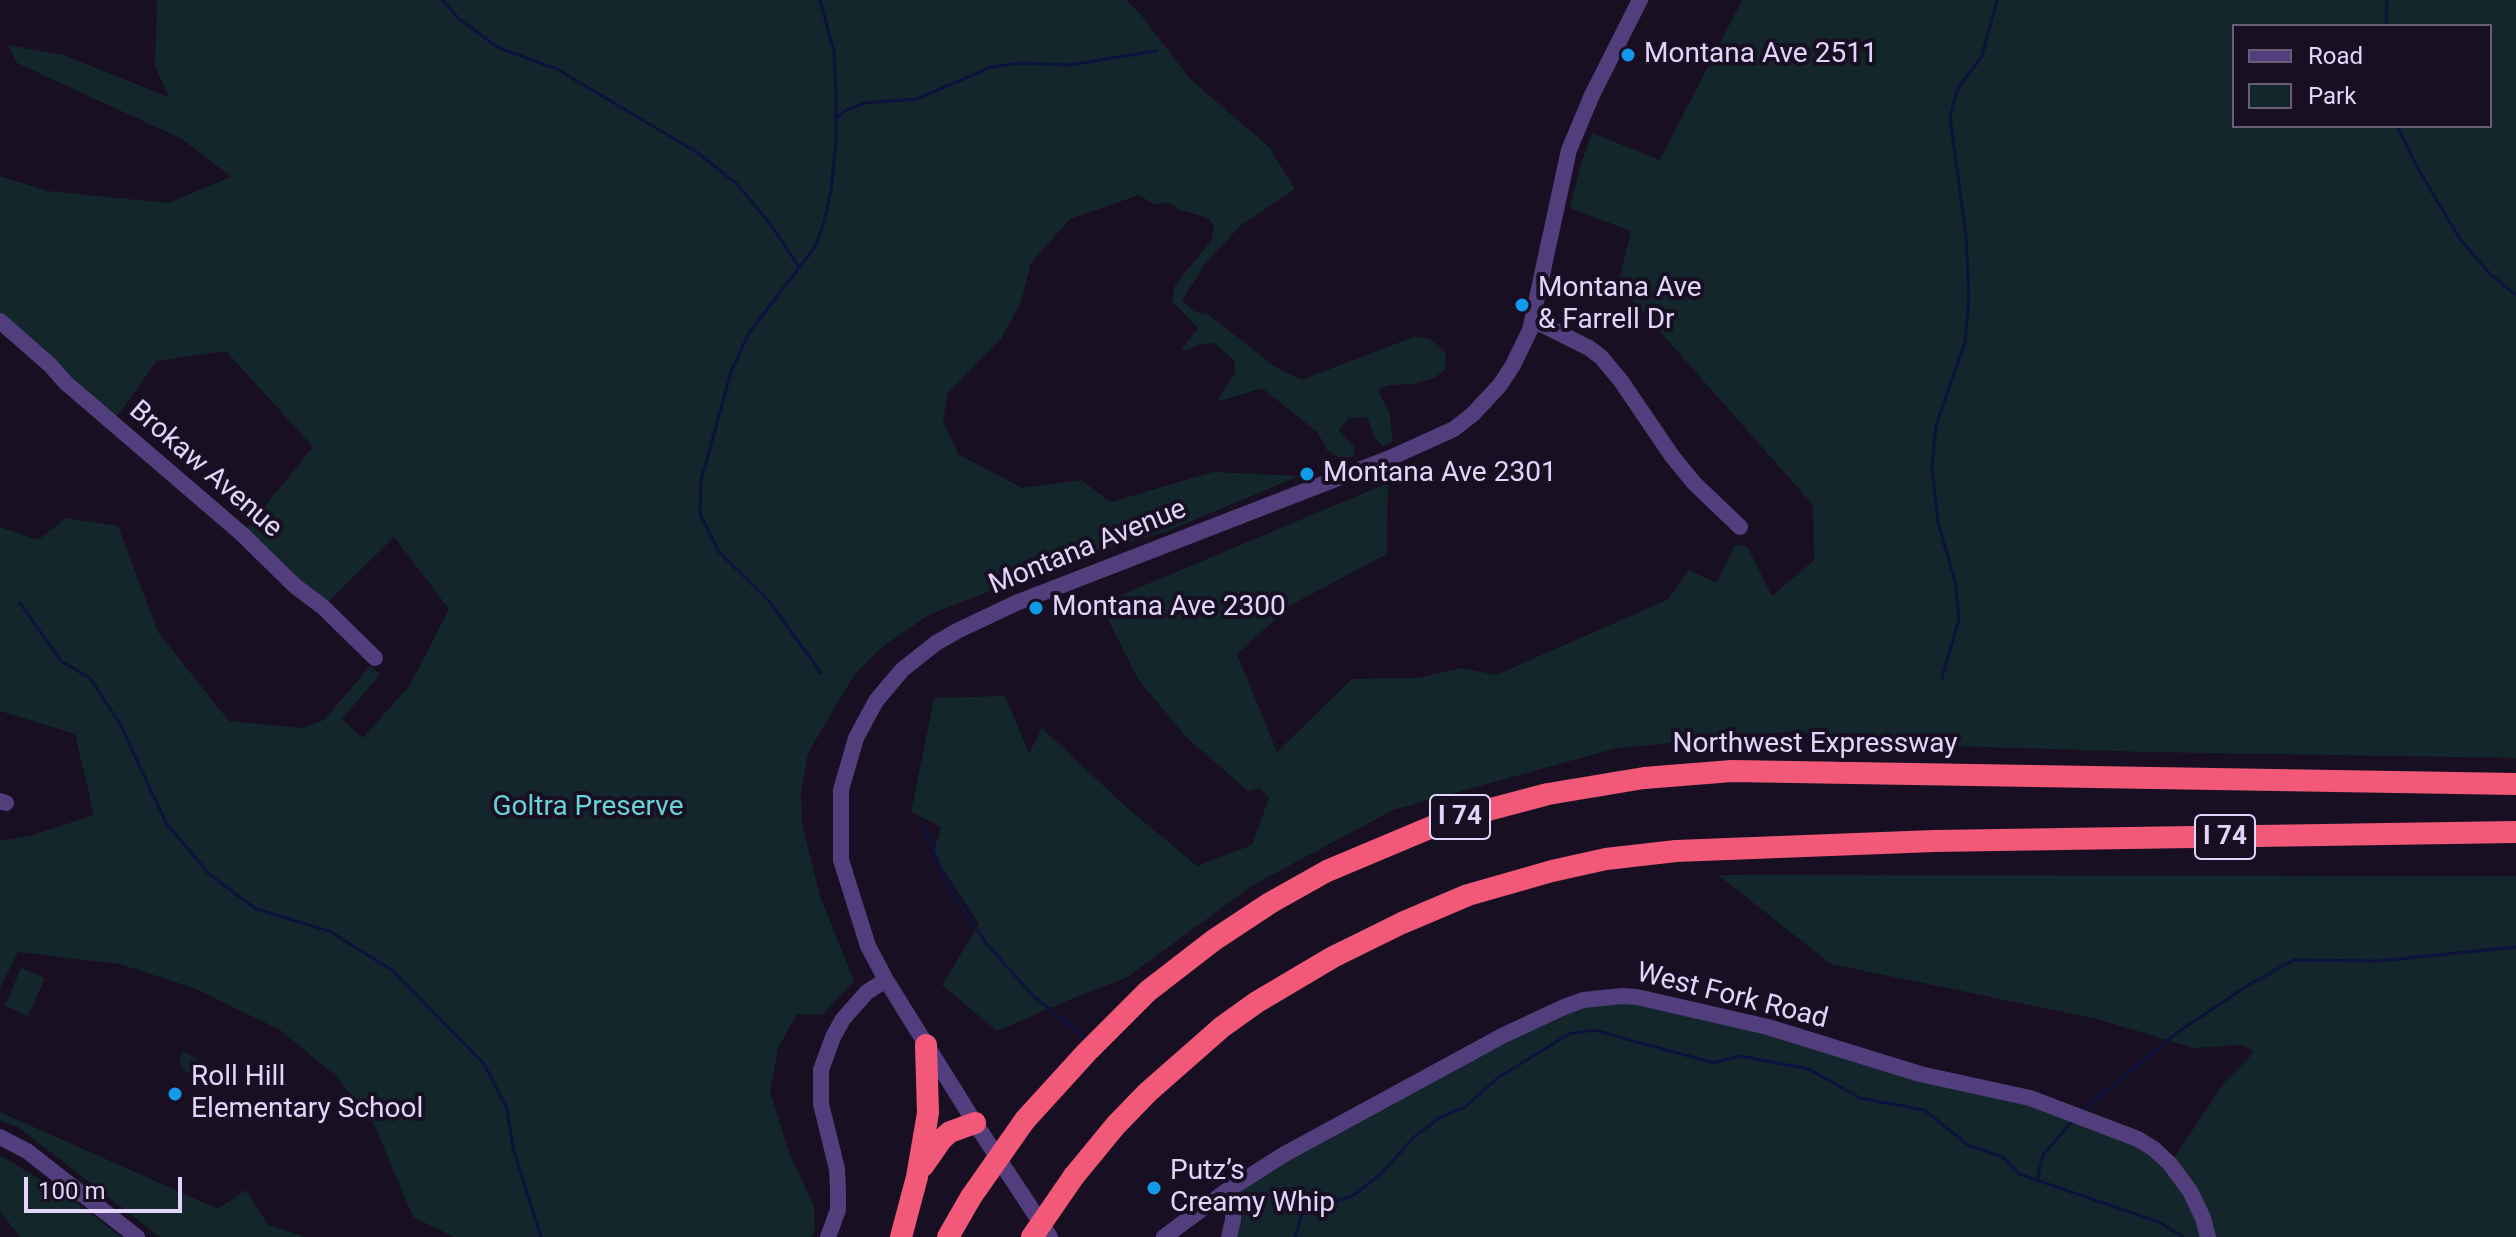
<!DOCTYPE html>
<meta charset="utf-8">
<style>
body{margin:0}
#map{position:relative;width:2516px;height:1237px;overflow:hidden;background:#180f22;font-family:Roboto,sans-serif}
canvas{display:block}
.legend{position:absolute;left:2232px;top:24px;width:260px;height:104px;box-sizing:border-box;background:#180f22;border:2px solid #695e79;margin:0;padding:10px 14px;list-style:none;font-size:24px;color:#e3d4fc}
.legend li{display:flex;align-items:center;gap:16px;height:40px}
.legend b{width:40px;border:2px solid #695e79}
.scale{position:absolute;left:24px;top:1177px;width:158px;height:36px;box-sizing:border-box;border:4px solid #e3d4fc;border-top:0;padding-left:10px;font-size:24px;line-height:28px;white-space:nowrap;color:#e3d4fc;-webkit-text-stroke:6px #180f22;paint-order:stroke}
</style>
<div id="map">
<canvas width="2516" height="1237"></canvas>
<ul class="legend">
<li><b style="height:10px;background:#523e7d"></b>Road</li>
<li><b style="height:22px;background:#13262b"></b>Park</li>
</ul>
<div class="scale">100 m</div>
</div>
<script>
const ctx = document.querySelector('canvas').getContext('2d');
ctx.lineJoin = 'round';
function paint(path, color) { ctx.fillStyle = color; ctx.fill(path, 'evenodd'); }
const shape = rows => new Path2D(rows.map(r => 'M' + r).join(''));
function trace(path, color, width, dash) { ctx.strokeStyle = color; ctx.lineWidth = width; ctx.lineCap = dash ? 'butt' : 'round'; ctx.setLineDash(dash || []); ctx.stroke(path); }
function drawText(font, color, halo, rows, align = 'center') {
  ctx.font = font + ' Roboto,sans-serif'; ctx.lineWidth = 8; ctx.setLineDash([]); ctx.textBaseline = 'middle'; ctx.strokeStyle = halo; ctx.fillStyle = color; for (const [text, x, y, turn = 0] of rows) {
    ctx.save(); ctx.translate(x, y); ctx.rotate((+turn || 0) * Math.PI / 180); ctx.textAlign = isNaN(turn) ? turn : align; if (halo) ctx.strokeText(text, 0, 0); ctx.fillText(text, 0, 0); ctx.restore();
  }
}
paint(shape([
 [157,0,1126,0,1141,15,1190,79,1269,147,1295,189,1241,225,1206,263,1182,300,1195,312,1209,315,1274,366,1301,380,1414,337,1430,339,1446,353,1445,369,1435,378,1412,384,1389,385,1378,390,1389,412,1393,441,1383,446,1375,438,1367,417,1349,418,1339,430,1355,448,1353,456,1342,460,1327,450,1318,433,1262,388,1220,401,1218,398,1235,373,1234,360,1214,343,1199,345,1185,351,1182,349,1198,328,1172,301,1175,285,1211,241,1214,225,1208,218,1180,210,1168,202,1155,205,1139,195,1070,219,1031,263,1021,302,1001,339,948,393,943,421,958,454,1022,488,1081,480,1111,502,1213,472,1299,476,1168,531,1064,562,929,615,882,647,854,675,808,753,801,791,802,823,820,896,854,981,823,1014,797,1014,778,1048,770,1092,790,1155,814,1206,815,1231,811,1237,454,1237,413,1217,374,1124,336,1076,280,1030,196,989,120,964,18,952,0,988,0,841,33,835,94,815,75,734,0,711,0,527,38,540,66,518,118,526,158,632,229,721,302,728,324,720,370,666,380,674,342,719,363,738,410,685,449,609,394,537,323,607,242,534,313,447,226,351,157,361,112,423,0,321,0,176,47,191,168,203,231,177,182,139,17,63,8,45,63,55,169,97,155,67],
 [1742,0,2516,0,2516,758,2148,752,1887,744,1797,731,1617,748,1393,810,1253,885,1126,978,1078,996,997,1031,942,985,979,924,933,854,941,827,911,812,934,698,1005,696,1029,753,1042,728,1125,806,1197,866,1252,845,1269,798,1260,788,1248,791,1186,737,1138,679,1100,604,1388,483,1387,554,1291,605,1237,654,1277,752,1352,679,1417,678,1462,668,1496,675,1667,600,1689,570,1717,583,1734,546,1747,546,1772,596,1814,560,1813,505,1618,284,1631,231,1570,208,1580,167,1592,133,1660,160],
 [2234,26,2490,26,2490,126,2234,126],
 [1718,875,2516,876,2516,1237,1229,1237,1225,1192,1564,1006,1622,996,2017,1097,2138,1139,2170,1164,2224,1083,2249,1058,2253,1050,2240,1045,2194,1048,2097,1019,1831,964],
 [21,968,45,978,28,1016,5,1006],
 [184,1051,203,1063,193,1077,183,1069,179,1058],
 [0,1112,218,1209,246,1190,268,1225,306,1237,160,1237,18,1127,0,1121],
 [0,1155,79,1204,122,1237,20,1237,0,1211]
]), '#13262b');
trace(shape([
 [442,0,459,19,499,48,557,69,698,153,738,185,771,225,799,267],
 [820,0,834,52,836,99,836,141,831,190,824,223,815,247,749,333,731,372,701,481,700,514,719,552,769,601,821,673],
 [2386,26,2387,0],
 [837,118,846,110,865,103,917,99,991,67,1022,63,1069,65,1156,51],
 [2397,126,2417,167,2460,239,2489,273,2516,295],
 [20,603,61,661,90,678,120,724,166,823,210,875,256,909,329,931,392,970,484,1064,507,1109,513,1148,541,1237],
 [1942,678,1959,619,1955,581,1938,523,1932,466,1936,425,1965,342,1969,298,1966,236,1950,117,1957,90,1982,56,1997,0],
 [924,827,947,884,986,943,1032,995,1085,1038],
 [2082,1111,2178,1032,2250,984,2294,960,2379,961,2516,947],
 [2037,1179,2043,1155,2074,1119],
 [1284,1190,1302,1214],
 [1295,1237,1302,1214,1354,1195,1382,1173,1413,1138,1439,1118,1465,1107,1499,1077,1569,1034,1594,1030,1714,1063,1740,1056,1809,1069,1860,1098,1924,1110,1968,1145,2003,1157,2019,1174,2159,1222,2183,1237]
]), '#0d123d', 3);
trace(shape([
 [1533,320,1589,348,1601,357,1621,381,1672,456,1694,483,1740,527],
 [0,321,50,365,66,383,242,534,295,586,323,607,375,658],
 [0,801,6,803],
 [0,1137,27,1151,137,1237],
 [1225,1192,1233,1203,1233,1220,1229,1237],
 [828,1237,838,1210,838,1191,837,1169,821,1104,821,1070,833,1037,843,1019,867,992,886,980],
 [1050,1237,975,1123,886,980,868,946,841,860,841,790,856,738,876,701,902,670,936,643,957,631,1016,603,1390,458,1454,429,1473,414,1500,385,1513,365,1530,330,1569,150,1592,95,1640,0],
 [1164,1237,1225,1192,1283,1155,1502,1036,1564,1007,1583,1000,1622,996,1637,997,1768,1027,1920,1074,2030,1098,2138,1139,2154,1149,2170,1164,2190,1191,2203,1218,2208,1237]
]), '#523e7d', 16);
trace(shape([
 [1025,1120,1086,1053,1148,991,1214,940,1270,903,1327,871,1446,821,1548,794,1644,778,1732,771,2516,784],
 [923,1166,942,1139,950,1132,975,1123],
 [1074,1176,1116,1125,1148,1092,1222,1027,1257,1002,1333,957,1402,923,1468,895,1552,871,1606,859,1676,851,1934,841,2516,832],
 [901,1237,917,1177,928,1113,926,1045],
 [948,1237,971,1197]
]), '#f25878', 22);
trace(shape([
 [971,1197,1025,1120],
 [1032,1237,1074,1176]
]), '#f25878', 22);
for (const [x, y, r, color] of [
 [1628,55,8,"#129aea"],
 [1522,305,8,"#129aea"],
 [1307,474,8,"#129aea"],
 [1036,608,8,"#129aea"],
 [175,1094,8,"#129aea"],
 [1154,1188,8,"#129aea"]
]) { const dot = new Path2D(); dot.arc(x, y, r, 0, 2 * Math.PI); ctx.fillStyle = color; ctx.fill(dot); trace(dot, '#180f22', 3); }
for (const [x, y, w] of [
 [1460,817,60],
 [2225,837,60]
]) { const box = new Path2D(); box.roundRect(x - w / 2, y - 22, w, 44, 6); ctx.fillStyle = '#180f22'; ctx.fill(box); trace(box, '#e3d4fc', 2); }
drawText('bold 26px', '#e3d4fc', null, [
 ["I 74",1460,817],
 ["I 74",2225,837]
]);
drawText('28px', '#e3d4fc', '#180f22', [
 ["Montana Ave 2511",1644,55],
 ["Montana Ave",1538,289],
 ["& Farrell Dr",1538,321],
 ["Montana Ave 2301",1323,474],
 ["Montana Ave 2300",1052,608],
 ["Roll Hill",191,1078],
 ["Elementary School",191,1110],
 ["Putz’s",1170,1172],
 ["Creamy Whip",1170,1204]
], 'left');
drawText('28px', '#e3d4fc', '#180f22', [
 ["Brokaw Avenue",205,470,41],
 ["Montana Avenue",1088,548,-22],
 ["Northwest Expressway",1815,745],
 ["West Fork Road",1732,997,14]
]);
drawText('28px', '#65d4d6', '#180f22', [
 ["Goltra Preserve",588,808]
]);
</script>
